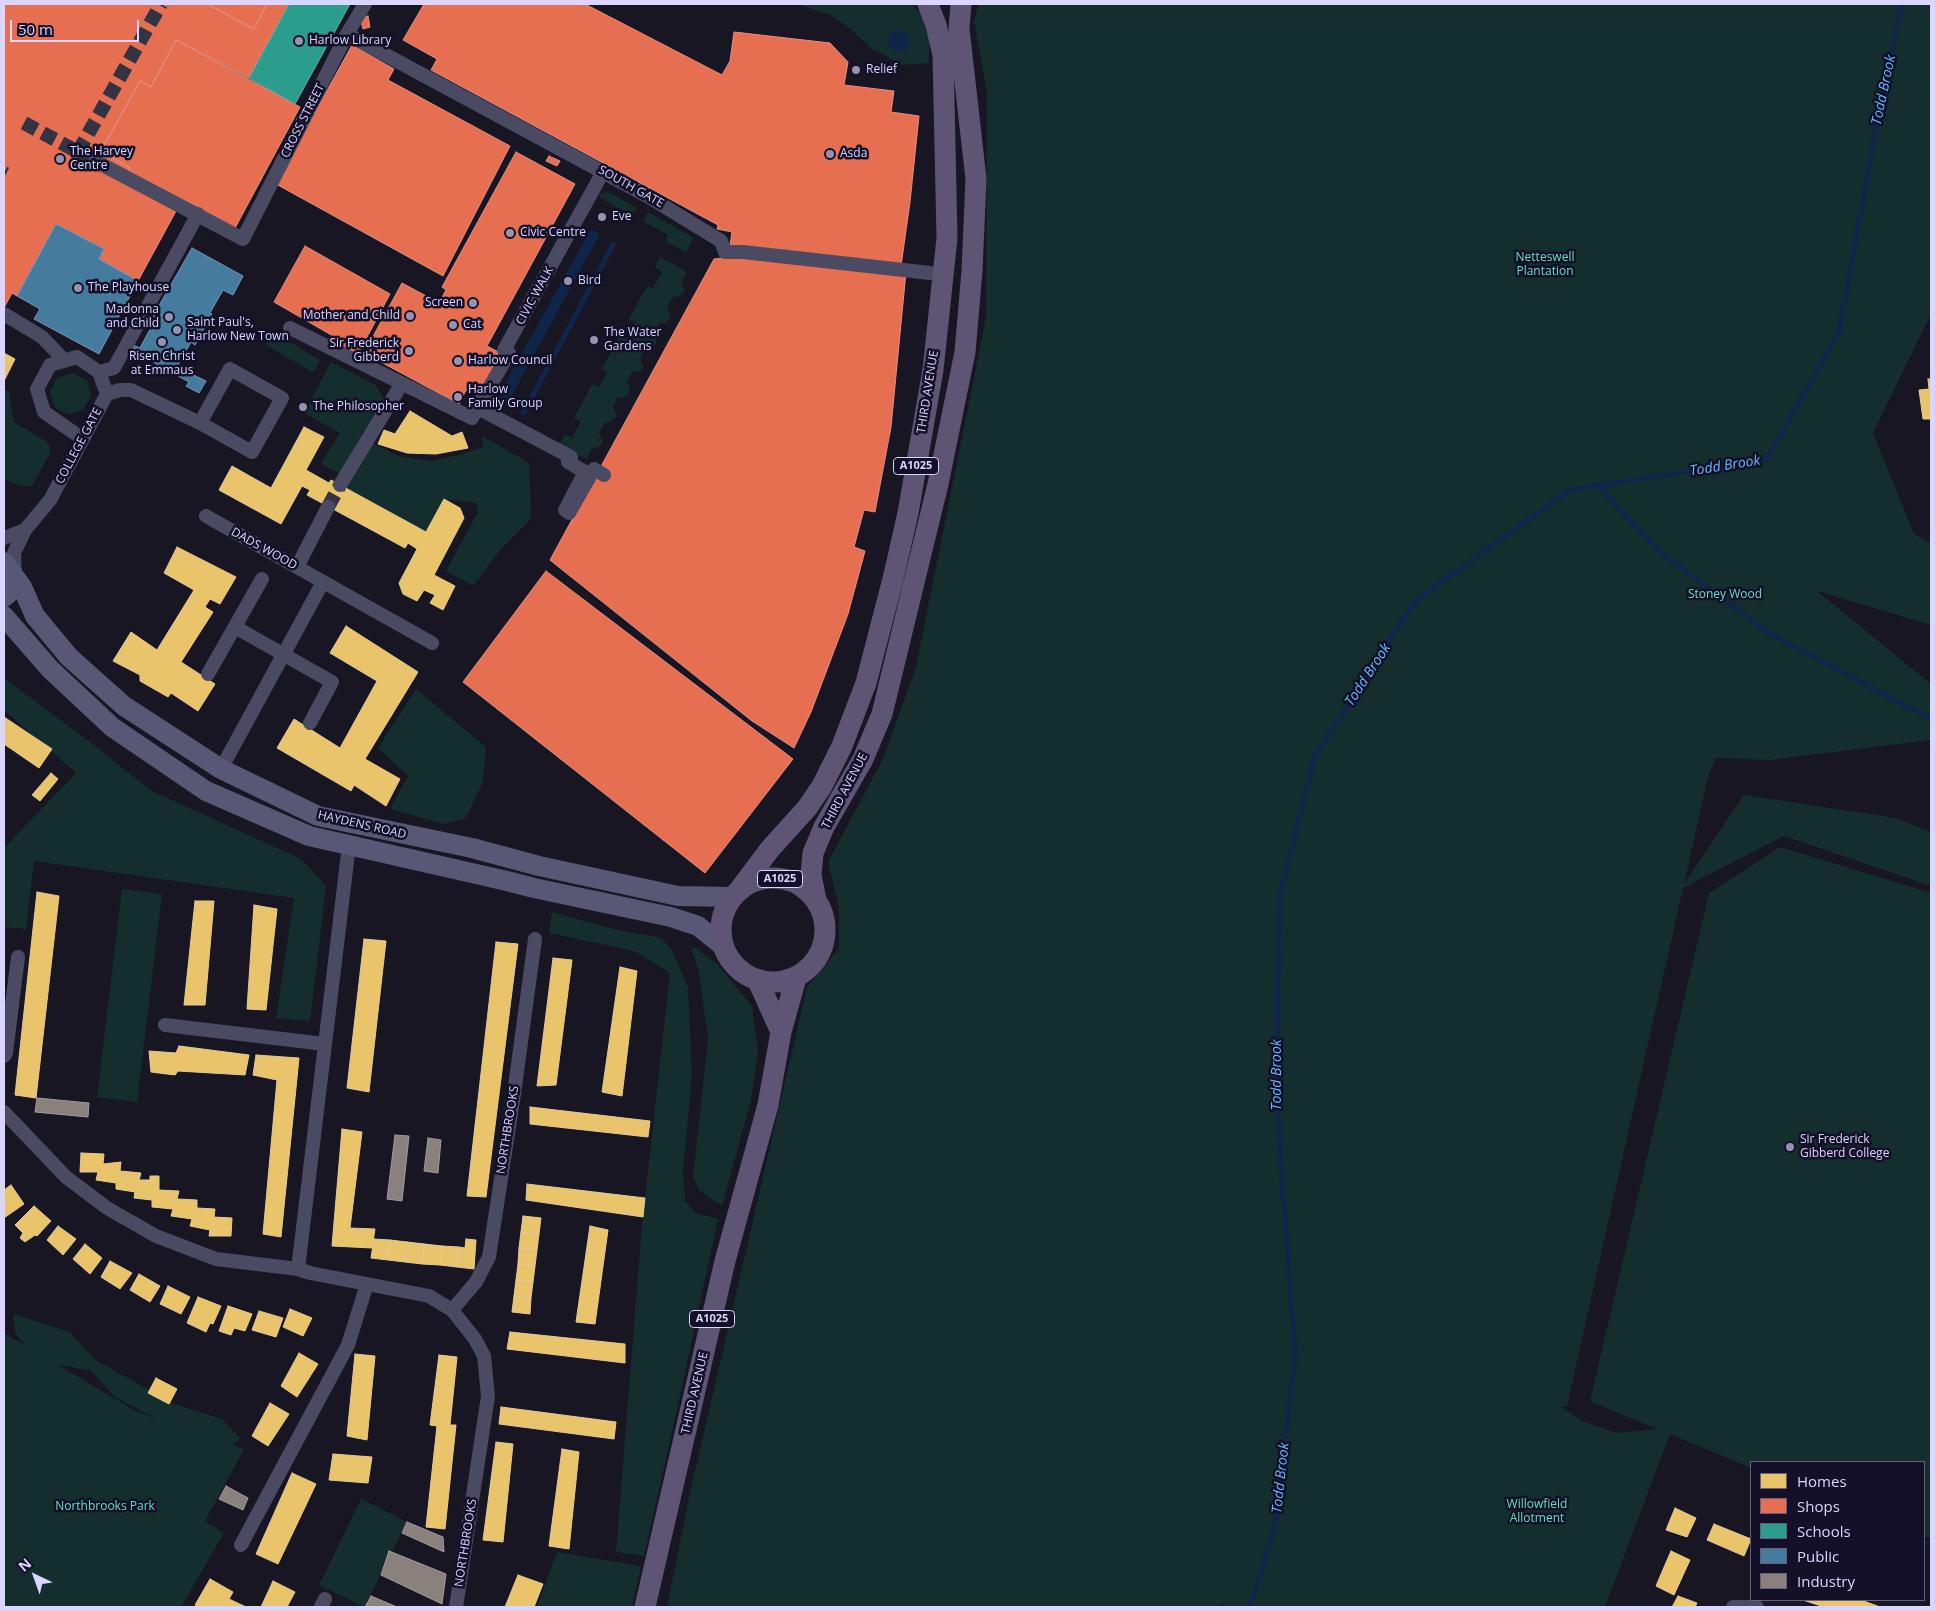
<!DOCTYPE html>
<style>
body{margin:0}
#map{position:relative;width:1935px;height:1611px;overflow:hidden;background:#171622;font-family:"Open Sans",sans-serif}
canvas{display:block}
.frame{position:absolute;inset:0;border:5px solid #dad6ff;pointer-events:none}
.legend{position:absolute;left:1750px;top:1461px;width:175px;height:140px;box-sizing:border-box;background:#131028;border:1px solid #635f7e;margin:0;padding:6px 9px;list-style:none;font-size:15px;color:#dad6ff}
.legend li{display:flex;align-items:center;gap:10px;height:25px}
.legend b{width:25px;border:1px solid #635f7e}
.north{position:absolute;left:10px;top:1551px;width:50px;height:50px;-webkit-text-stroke:4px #131028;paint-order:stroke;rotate:318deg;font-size:14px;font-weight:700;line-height:20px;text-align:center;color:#dad6ff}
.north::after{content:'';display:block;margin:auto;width:18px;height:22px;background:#dad6ff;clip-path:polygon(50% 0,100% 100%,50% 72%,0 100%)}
.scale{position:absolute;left:10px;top:20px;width:129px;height:22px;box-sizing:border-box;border:2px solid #dad6ff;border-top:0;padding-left:6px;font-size:15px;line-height:18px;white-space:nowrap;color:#dad6ff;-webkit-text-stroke:4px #131028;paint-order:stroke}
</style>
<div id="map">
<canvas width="1935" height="1611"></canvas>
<div class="frame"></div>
<ul class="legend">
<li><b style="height:14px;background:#e9c46a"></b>Homes</li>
<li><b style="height:14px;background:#e76f51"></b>Shops</li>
<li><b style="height:14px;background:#2a9d8f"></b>Schools</li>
<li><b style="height:14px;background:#457b9d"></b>Public</li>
<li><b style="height:14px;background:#8a817c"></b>Industry</li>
</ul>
<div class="north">N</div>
<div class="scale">50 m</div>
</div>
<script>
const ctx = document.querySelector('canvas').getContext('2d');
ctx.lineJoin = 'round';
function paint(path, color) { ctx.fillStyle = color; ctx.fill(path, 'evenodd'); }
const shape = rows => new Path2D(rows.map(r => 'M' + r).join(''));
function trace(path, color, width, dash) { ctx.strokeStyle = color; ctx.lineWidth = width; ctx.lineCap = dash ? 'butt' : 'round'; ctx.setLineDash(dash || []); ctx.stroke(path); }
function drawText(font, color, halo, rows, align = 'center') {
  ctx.font = font + ' "Open Sans",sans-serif'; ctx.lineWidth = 5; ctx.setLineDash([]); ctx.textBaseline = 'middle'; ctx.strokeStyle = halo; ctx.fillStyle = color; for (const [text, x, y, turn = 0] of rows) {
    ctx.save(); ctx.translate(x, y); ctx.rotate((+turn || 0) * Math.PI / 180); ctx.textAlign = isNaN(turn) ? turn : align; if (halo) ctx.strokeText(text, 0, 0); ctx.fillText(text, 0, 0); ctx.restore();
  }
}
paint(shape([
 [797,4,912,4,929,23,929,63,903,65,872,49,848,27,830,15],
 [979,4,1931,4,1931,314,1873,433,1914,534,1931,543,1931,625,1817,591,1931,684,1931,740,1769,760,1715,758,1707,781,1684,884,1744,795,1896,818,1931,832,1931,886,1784,836,1683,888,1567,1406,1562,1407,1582,1421,1617,1433,1657,1429,1590,1401,1709,893,1780,847,1931,893,1931,1538,1924,1536,1924,1462,1751,1462,1751,1468,1670,1434,1605,1607,1226,1607,1218,1603,1224,1607,667,1607,690,1493,807,987,839,948,839,907,828,862,883,759,916,667,986,318,987,93,974,21],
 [608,192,637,208,632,216,599,197,601,193],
 [648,212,694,238,686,253,666,241,668,235,643,221],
 [660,257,687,272,681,283,685,291,679,297,674,296,667,307,671,317,665,323,659,323,654,333,657,340,655,345,646,347,640,358,643,367,641,371,632,372,627,382,630,389,629,394,622,398,618,397,613,407,617,417,608,423,605,422,599,433,602,439,602,443,599,447,592,448,586,459,559,445,565,434,572,438,581,421,574,418,592,384,599,387,607,372,602,369,620,336,626,339,635,322,629,319,647,286,653,289,662,272,655,267],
 [273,332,320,360,313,372,265,345],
 [331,362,376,385,384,401,341,475,321,463,340,433,304,413],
 [73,373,87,380,91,396,83,410,68,414,55,408,50,391,57,378],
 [4,389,9,392,14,422,46,441,50,447,50,453,32,486,22,486,4,479],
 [482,436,529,463,531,514,529,521,501,549,473,586,446,571,478,512,476,503,444,499,426,532,344,487,373,443,398,456,431,461,459,455,483,447],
 [4,678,90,742,150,790,301,859,319,878,326,887,310,1021,276,1018,294,898,34,861,26,929,4,927,4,848,76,773,4,710],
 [416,689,486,747,483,782,466,818,444,824,390,809,408,776,378,748],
 [122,889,162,894,137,1102,97,1097],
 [552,912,613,929,661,938,672,950,688,987,692,1074,683,1171,685,1201,696,1213,718,1219,671,1437,644,1556,616,1552,642,1225,670,973,634,951,549,933],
 [691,945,716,963,752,1006,758,1051,751,1100,722,1206,700,1191,693,1177,708,1039,699,973],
 [13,1314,70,1332,95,1360,174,1404,222,1419,240,1438,233,1445,244,1449,205,1521,224,1533,181,1607,4,1607,4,1333,25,1345,15,1333],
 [58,1365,90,1370,115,1397,157,1419,134,1410],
 [361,1499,407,1522,364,1607,319,1585],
 [557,1552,641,1566,632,1607,537,1607]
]), '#142e2e');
paint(shape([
 '888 41a11 11 0 1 1 22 0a11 11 0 1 1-22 0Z',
 [591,229,600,234,506,406,496,400],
 [612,241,617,243,525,416,520,414]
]), '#0f2549');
const homes = shape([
 [4,353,15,359,4,381,4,353],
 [1928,379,1931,379,1931,419,1923,419,1919,390,1929,389,1928,379],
 [410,411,452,436,462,432,468,448,436,454,407,453,378,444,384,430,395,434,410,411],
 [304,427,324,437,306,470,329,483,331,480,426,532,444,499,460,508,464,518,434,575,455,586,443,610,430,603,435,595,424,590,417,601,403,594,399,583,417,549,408,543,405,548,307,495,310,490,302,486,281,524,219,490,232,466,271,488,304,427],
 [177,547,236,577,220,604,210,599,205,607,213,612,181,662,215,684,198,711,171,693,168,697,140,681,140,675,113,661,131,632,157,650,194,590,164,573,177,547],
 [346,626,418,672,365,759,400,779,386,806,354,785,351,791,277,748,294,719,340,748,377,681,330,653,346,626],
 [4,717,52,749,39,768,4,744,4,717],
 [51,773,58,779,40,801,32,795,51,773],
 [37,892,59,896,36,1098,15,1095,37,892],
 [195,901,214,901,205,1005,184,1005,195,901],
 [254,905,277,909,266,1010,247,1009,254,905],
 [364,939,386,941,369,1092,347,1088,364,939],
 [496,942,518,944,486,1197,467,1196,496,942],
 [553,958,572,960,556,1085,537,1086,553,958],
 [620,967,637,971,622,1096,602,1092,620,967],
 [179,1046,249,1055,245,1075,178,1071,175,1075,151,1072,149,1051,176,1053,179,1046],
 [256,1055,299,1058,281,1237,263,1234,277,1080,253,1075,256,1055],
 [530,1107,650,1121,648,1137,530,1124,530,1107],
 [342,1129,362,1132,350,1228,375,1229,372,1248,332,1246,342,1129],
 [81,1153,104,1154,103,1164,121,1162,120,1171,141,1173,139,1180,150,1180,150,1176,159,1176,159,1190,179,1191,177,1199,197,1200,197,1208,215,1209,214,1217,232,1218,231,1236,209,1236,210,1230,190,1226,192,1219,171,1216,173,1209,152,1207,152,1200,134,1198,135,1192,116,1189,116,1183,96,1180,98,1172,80,1172,81,1153],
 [527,1184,645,1198,643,1217,526,1200,527,1184],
 [11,1185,24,1204,4,1218,4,1190,11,1185],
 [34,1206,51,1221,37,1236,35,1235,25,1242,20,1238,23,1233,15,1225,34,1206],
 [523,1216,541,1218,539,1234,521,1232,523,1216],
 [58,1226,76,1239,63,1255,47,1240,58,1226],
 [590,1226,608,1230,595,1324,576,1322,590,1226],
 [521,1232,539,1234,537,1250,519,1248,521,1232],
 [374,1239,390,1240,388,1260,371,1258,374,1239],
 [466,1239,476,1240,474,1269,457,1267,459,1247,465,1248,466,1239],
 [390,1240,407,1242,405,1262,388,1260,390,1240],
 [407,1242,424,1244,422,1264,405,1262,407,1242],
 [85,1244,102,1258,90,1274,73,1259,85,1244],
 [424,1244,442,1246,440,1265,422,1264,424,1244],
 [442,1246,459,1247,457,1267,440,1265,442,1246],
 [519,1248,537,1250,535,1266,518,1264,519,1248],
 [110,1261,132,1273,120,1289,101,1277,110,1261],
 [518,1264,535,1266,533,1282,516,1280,518,1264],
 [139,1274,160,1286,150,1302,130,1290,139,1274],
 [516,1280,533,1282,531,1298,514,1296,516,1280],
 [168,1286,190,1297,181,1314,160,1304,168,1286],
 [514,1296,531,1298,530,1314,512,1312,514,1296],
 [198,1297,221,1306,213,1324,210,1323,206,1332,187,1323,198,1297],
 [228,1306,252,1314,245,1331,234,1328,231,1335,219,1331,228,1306],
 [290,1309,312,1318,303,1336,283,1327,290,1309],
 [259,1311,283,1318,276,1337,252,1330,259,1311],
 [510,1332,625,1344,625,1363,507,1349,510,1332],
 [299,1353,318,1364,297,1397,281,1386,299,1353],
 [355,1354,375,1356,367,1440,347,1436,355,1354],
 [439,1355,457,1357,450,1425,456,1425,445,1529,426,1527,437,1426,430,1425,439,1355],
 [156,1378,177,1389,169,1404,148,1393,156,1378],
 [270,1403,289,1414,268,1446,252,1436,270,1403],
 [501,1407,616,1422,614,1439,499,1424,501,1407],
 [496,1442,513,1444,503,1542,483,1540,496,1442],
 [562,1449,579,1452,569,1549,549,1546,562,1449],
 [333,1454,372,1457,368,1483,329,1480,333,1454],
 [292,1473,316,1484,278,1564,256,1554,292,1473],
 [1675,1508,1696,1518,1687,1537,1666,1530,1675,1508],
 [1714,1524,1751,1539,1744,1556,1707,1540,1714,1524],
 [1671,1551,1690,1560,1674,1595,1656,1586,1671,1551],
 [518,1575,543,1584,534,1607,505,1607,518,1575],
 [210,1579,233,1592,229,1599,246,1607,200,1607,195,1605,210,1579],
 [273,1581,295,1592,287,1607,261,1607,273,1581],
 [1678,1596,1697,1603,1695,1607,1672,1607,1678,1596],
 [1803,1600,1861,1600,1880,1607,1824,1607,1803,1600]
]);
paint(homes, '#e9c46a');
trace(homes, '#e4c997', 1);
const shops = shape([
 [4,4,207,4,254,29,267,4,289,4,249,78,176,40,151,87,140,81,101,151,130,168,128,172,182,200,138,281,99,259,104,249,56,224,17,296,12,293,4,308,4,4],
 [207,4,267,4,254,29,207,4],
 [424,4,585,4,722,75,730,61,734,32,830,43,848,62,844,85,894,91,891,112,919,116,910,202,901,266,730,246,732,232,717,229,718,225,431,70,437,59,403,40,424,4],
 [368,16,370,27,363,29,360,18,368,16],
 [176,40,300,107,234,230,128,172,130,168,101,151,140,81,151,87,176,40],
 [352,45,394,69,388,80,510,146,443,276,276,184,352,45],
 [516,152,575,184,487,346,502,354,478,396,466,390,459,404,364,353,402,283,439,303,446,290,442,287,516,152],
 [549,156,560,161,557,166,546,161,549,156],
 [305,246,390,294,358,354,337,346,340,340,274,302,305,246],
 [757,255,906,272,891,427,875,512,864,510,854,547,865,551,848,614,811,712,794,748,752,721,550,560,714,259,757,255],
 [546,571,793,759,705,873,463,682,546,571]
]);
paint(shops, '#e76f51');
trace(shops, '#e38e85', 1);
const schools = shape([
 [289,4,350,4,295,104,249,78,289,4]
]);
paint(schools, '#2a9d8f');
trace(schools, '#5faeb1', 1);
const public = shape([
 [56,224,104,249,99,259,138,281,99,354,34,319,40,309,17,296,56,224],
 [192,248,243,276,233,295,223,290,210,313,212,314,195,345,191,342,177,367,206,381,199,393,186,386,189,382,131,350,133,345,140,348,156,318,153,316,192,248]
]);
paint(public, '#457b9d');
trace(public, '#7296ba', 1);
const industry = shape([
 [37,1098,89,1103,88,1117,35,1112,37,1098],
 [395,1135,409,1136,402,1201,387,1199,395,1135],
 [428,1138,441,1140,438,1173,424,1171,428,1138],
 [226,1486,248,1498,243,1510,219,1499,226,1486],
 [407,1522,443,1537,444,1552,402,1533,407,1522],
 [389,1551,446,1574,442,1604,381,1575,389,1551],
 [371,1596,397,1607,365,1607,371,1596]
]);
paint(industry, '#8a817c');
trace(industry, '#a29aa3', 1);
trace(shape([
 [1597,485,1660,552,1770,634,1931,719],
 [1250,1607,1276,1523,1295,1355,1276,1097,1279,899,1315,756,1415,601,1570,490,1767,459,1839,332,1878,118,1902,4]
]), '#0f2549', 5);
trace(shape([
 [24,123,95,161],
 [78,152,161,4],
 [4,173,6,174],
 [328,507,340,485]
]), '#343343', 14, [14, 7]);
trace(shape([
 [347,34,649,197,721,241,725,252,743,252,930,273],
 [95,161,243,239,347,34,365,4],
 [4,314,42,337,64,360],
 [290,328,472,418,509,353,504,350,603,172],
 [230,369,282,398,252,452,200,423,230,369],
 [99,372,114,368,198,214],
 [478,408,571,457,568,462,585,472,565,510,569,513,594,469,604,475],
 [83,439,44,412,37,389,50,365,77,357,99,372,107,394],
 [340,485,401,385],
 [206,516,432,643],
 [25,530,50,500,107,394,120,390,131,390,200,423],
 [4,538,25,530,14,553,15,576],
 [297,567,328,507],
 [235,627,332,682,310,723],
 [208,674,262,579],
 [221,769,323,582],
 [165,1025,325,1044],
 [4,1056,6,1053,18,957],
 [4,1112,66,1177,107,1208,156,1236,216,1259,298,1269,310,1273,429,1296,452,1310,475,1339,484,1356,488,1396,456,1607],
 [298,1269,349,845],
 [452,1310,476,1282,489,1257,514,1094,535,939],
 [241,1545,348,1345,367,1284],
 [321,1607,325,1599],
 [1733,1607,1757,1607]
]), '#4b4a63', 14);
trace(shape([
 [4,562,22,587,35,616,69,657,124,706,221,769,318,816,472,848,539,866,678,896,732,897],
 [4,597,8,594,15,578],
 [4,616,50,669,112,727,206,791,309,836,507,881,534,888,671,917,698,926,723,946]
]), '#585775', 20);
trace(shape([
 '721 930a52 52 0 1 1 104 0a52 52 0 1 1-104 0Z',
 [740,889,770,849,807,808,822,786,842,746,866,683,893,579,908,513,933,370,947,238,943,55,936,25,928,4],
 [816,900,811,875,813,853,824,827,863,759,882,714,938,484,965,352,972,271,976,179,959,29,961,4],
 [758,981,781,1032],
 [645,1607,725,1261,768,1105,781,1032,796,978]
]), '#5e5474', 21);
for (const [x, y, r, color] of [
 [299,41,5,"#9693b2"],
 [856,70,5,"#9693b2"],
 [830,154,5,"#9693b2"],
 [60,159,5,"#9693b2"],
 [602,217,5,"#9693b2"],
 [510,233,5,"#9693b2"],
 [568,281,5,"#9693b2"],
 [78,288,5,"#9693b2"],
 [473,303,5,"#9693b2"],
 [410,316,5,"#9693b2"],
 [169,317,5,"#9693b2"],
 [453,325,5,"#9693b2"],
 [177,330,5,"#9693b2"],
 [594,340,5,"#9693b2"],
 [162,342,5,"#9693b2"],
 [409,351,5,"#9693b2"],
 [458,361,5,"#9693b2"],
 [458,397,5,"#9693b2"],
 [303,407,5,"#9693b2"],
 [1790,1147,5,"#9693b2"]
]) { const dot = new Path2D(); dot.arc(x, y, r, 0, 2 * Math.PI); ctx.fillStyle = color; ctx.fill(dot); trace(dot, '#131028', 2); }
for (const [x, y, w] of [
 [916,466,45],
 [780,879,45],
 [712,1319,45]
]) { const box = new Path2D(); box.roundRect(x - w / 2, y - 8.5, w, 17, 4); ctx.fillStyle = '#131028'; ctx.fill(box); trace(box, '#dad6ff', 1); }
drawText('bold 11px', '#dad6ff', null, [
 ["A1025",916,466],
 ["A1025",780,879],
 ["A1025",712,1319]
]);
drawText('12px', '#dad6ff', '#131028', [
 ["Harlow Library",309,41],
 ["Relief",866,70],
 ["The Harvey",70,152],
 ["Centre",70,166],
 ["Asda",840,154],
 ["Eve",612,217],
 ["Civic Centre",520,233],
 ["Bird",578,281],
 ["The Playhouse",88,288],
 ["Screen",463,303,"right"],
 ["Madonna",159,310,"right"],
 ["and Child",159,324,"right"],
 ["Mother and Child",400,316,"right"],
 ["Saint Paul's,",187,323],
 ["Harlow New Town",187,337],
 ["Cat",463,325],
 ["The Water",604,333],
 ["Gardens",604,347],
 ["Sir Frederick",399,344,"right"],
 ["Gibberd",399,358,"right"],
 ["Risen Christ",162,357,"center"],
 ["at Emmaus",162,371,"center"],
 ["Harlow Council",468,361],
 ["Harlow",468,390],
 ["Family Group",468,404],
 ["The Philosopher",313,407],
 ["Sir Frederick",1800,1140],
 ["Gibberd College",1800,1154]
], 'left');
drawText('12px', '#dad6ff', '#131028', [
 ["CROSS STREET",303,121,-63],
 ["SOUTH GATE",631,187,29],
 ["CIVIC WALK",535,296,-61],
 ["THIRD AVENUE",928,392,-81],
 ["COLLEGE GATE",79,446,-62],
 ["DADS WOOD",264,549,29],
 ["THIRD AVENUE",845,791,-62],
 ["HAYDENS ROAD",362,825,13],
 ["NORTHBROOKS",508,1130,-81],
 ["THIRD AVENUE",695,1393,-77],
 ["NORTHBROOKS",466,1543,-81]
]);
drawText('12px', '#61e0be', '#131028', [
 ["Netteswell",1545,258],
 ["Plantation",1545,272],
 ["Stoney Wood",1725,595],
 ["Willowfield",1537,1505],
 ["Allotment",1537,1519],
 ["Northbrooks Park",105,1507]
]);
drawText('italic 14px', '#65baff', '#131028', [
 ["Todd Brook",1884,90,-78],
 ["Todd Brook",1725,466,-9],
 ["Todd Brook",1368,675,-57],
 ["Todd Brook",1277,1075,-90],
 ["Todd Brook",1281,1478,-84]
]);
</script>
